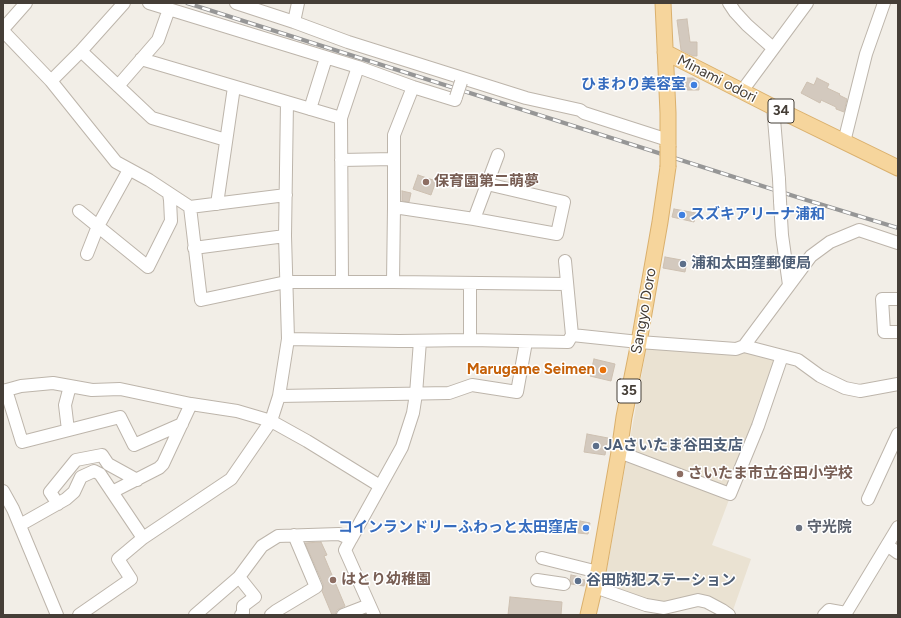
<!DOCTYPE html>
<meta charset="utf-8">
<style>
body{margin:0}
#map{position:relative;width:901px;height:618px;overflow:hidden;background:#f2eee7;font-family:Figtree,sans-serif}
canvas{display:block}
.frame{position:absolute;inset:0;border:4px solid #453e37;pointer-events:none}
</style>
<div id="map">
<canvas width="901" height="618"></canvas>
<div class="frame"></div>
</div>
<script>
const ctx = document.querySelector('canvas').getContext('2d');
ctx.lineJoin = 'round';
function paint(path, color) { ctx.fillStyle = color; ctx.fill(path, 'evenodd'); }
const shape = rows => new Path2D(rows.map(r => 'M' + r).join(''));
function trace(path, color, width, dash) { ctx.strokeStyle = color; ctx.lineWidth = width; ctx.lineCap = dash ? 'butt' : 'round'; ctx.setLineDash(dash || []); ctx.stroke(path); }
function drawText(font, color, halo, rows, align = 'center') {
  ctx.font = font + ' Figtree,"Noto Sans JP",sans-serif'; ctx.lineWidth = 3; ctx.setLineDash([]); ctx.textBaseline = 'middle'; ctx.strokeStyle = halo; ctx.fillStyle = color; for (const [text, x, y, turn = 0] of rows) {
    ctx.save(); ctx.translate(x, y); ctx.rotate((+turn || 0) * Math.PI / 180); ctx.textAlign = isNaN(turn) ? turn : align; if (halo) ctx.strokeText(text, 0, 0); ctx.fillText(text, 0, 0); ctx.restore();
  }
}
paint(shape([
 [647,344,744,350,777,360,730,497,712,545,751,559,732,613,726,607,645,602,604,586]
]), '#eae2d2');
const building = shape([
 [687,19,690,42,697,42,697,56,693,56,681,50,677,20,687,19],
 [679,78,693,78,699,82,699,90,688,90,679,87,679,78],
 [817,78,829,84,827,88,840,94,839,95,847,99,844,112,836,109,836,107,821,100,820,103,801,93,807,82,814,85,817,78],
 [418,175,436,181,431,195,413,189,418,175],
 [402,191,411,193,409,202,402,201,402,191],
 [674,209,696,213,694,222,672,217,674,209],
 [665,257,687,261,685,272,663,268,665,257],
 [594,359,615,364,611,381,590,376,594,359],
 [587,434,608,438,605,455,584,452,587,434],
 [580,521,590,523,588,534,578,533,580,521],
 [321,542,327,555,324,556,345,606,337,610,335,615,332,615,322,591,323,588,323,584,305,543,321,542],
 [571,575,581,577,580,579,585,580,584,586,571,584,570,580,571,575],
 [510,597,562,602,561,615,508,615,510,597]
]);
paint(building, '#d3c9be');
trace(building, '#cdc0b1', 1);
const minor = shape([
 [149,3,358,67,413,87,455,100,456,97],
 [236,3,294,22,348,42,526,98,580,110,584,113,668,140],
 [729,3,735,12,747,25,773,48],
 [294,22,298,3],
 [3,29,26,3],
 [3,31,51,81,81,51,124,3],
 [81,51,152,118,226,140],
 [141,59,341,118,342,282],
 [51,81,116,162,149,180,190,207,201,300,286,282,393,282,567,284],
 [118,86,158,40,169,9],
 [742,91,807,3],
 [773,107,779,179],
 [310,109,326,58],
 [341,118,358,67],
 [844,142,866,54,884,3],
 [341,160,394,159],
 [780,201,782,235,789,285],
 [217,204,234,87],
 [190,207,286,195],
 [394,207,474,219,557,234,564,202,487,184],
 [79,211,148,267,171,221,170,200,169,194],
 [474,219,498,155],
 [194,248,285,236],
 [87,254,98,226,129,170],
 [565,261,572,335],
 [393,282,394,207,394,135,413,87],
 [470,283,470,340],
 [898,299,882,299,884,332,898,332],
 [288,339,399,341,470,340,568,342,572,335,639,342,736,349,744,346,811,256,830,242,859,230,898,243],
 [744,346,798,360,820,376,845,388,860,391,898,384],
 [6,390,22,442,120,417,134,445,182,424],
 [3,391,21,386,53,383,92,390,120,389,191,404,237,411,271,421,307,441,380,486],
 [279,396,449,393,472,385,517,392,526,342],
 [68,430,65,405,70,386],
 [619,452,730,494,758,426,782,356],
 [3,491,13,509,57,615],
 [112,492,159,468,163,464,191,404],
 [868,499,898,434],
 [58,504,50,492,76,460,102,455,108,464,137,480],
 [20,525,66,499,74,492,81,477,94,471,100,474,143,538],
 [351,539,402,447,413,413,416,394,420,341],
 [887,545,898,553],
 [542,558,598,572],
 [239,577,255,597,243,606,243,613,241,615],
 [537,580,564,584],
 [595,587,646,605,664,608,698,600,707,602,722,610,729,615],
 [79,615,131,579,118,559,143,538,231,479,271,421,279,396,288,339,285,236,287,102],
 [195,615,239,577,262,546,278,536,339,534,351,539,345,550,374,615],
 [271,615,276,611,316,587,294,535],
 [343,615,369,605],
 [824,615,829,610,846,613,898,527]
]);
const major = shape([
 [663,3,668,113,668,146],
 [665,52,773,107,898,168],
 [588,615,598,572,619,452,624,417,639,342,660,222,668,167]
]);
trace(minor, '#bdb5ab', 14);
trace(major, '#dab06d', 17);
trace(minor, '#fff', 12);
trace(major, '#f6d59c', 15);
const rail = shape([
 [187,3,800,198,898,228]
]);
trace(rail, '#969696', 4);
trace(rail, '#fff', 2.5, [8]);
const minorBridge = shape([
 [456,97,461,82],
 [779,179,780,201]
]);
const majorBridge = shape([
 [668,167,668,146]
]);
trace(minorBridge, '#bdb5ab', 14, []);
trace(majorBridge, '#dab06d', 17, []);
trace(minorBridge, '#fff', 12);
trace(majorBridge, '#f6d59c', 15);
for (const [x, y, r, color] of [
 [694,85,4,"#3f7fe0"],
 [426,182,4,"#8d6e63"],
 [682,215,4,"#3f7fe0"],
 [683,264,4,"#5c6f8a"],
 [603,370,4,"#e8710a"],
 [596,446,4,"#5c6f8a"],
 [680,474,4,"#8d6e63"],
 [586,528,4,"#3f7fe0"],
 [799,528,4,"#6b7280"],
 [333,580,4,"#8d6e63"],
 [578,581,4,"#5c6f8a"]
]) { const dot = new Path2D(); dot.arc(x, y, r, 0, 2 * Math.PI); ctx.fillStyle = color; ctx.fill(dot); trace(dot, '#fff', 1.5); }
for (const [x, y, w] of [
 [781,111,26],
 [629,391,24]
]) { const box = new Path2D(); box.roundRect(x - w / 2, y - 12, w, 24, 3); ctx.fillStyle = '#fff'; ctx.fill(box); trace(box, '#453e37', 1); }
drawText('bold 14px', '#453e37', null, [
 ["34",781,111],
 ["35",629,391]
]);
drawText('15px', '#453e37', '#fff', [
 ["Minami odori",717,79,27],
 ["Sangyo Doro",644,311,-80]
]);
drawText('bold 15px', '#366cbe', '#fff', [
 ["ひまわり美容室",686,85],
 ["スズキアリーナ浦和",690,215,"left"],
 ["コインランドリーふわっと太田窪店",578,528]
], 'right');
drawText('bold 15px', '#785e54', '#fff', [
 ["保育園第二萌夢",434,182],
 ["さいたま市立谷田小学校",688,474],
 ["はとり幼稚園",341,580]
], 'left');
drawText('bold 15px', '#4e5e75', '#fff', [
 ["浦和太田窪郵便局",691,264],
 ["JAさいたま谷田支店",604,446],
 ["谷田防犯ステーション",586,581]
], 'left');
drawText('bold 15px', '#c56008', '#fff', [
 ["Marugame Seimen",595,370]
], 'right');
drawText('bold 15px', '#5b616d', '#fff', [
 ["守光院",807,528]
], 'left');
</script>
